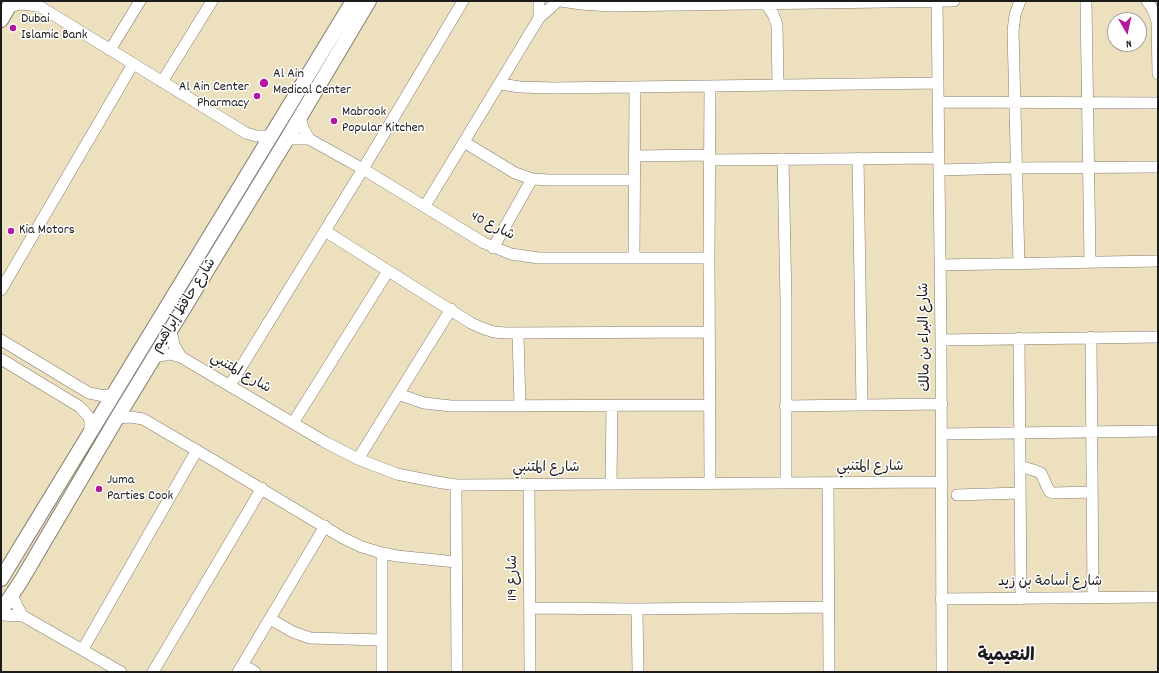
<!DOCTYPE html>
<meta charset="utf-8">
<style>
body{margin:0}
#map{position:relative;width:1159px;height:673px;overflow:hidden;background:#ede0bf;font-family:Dekko,sans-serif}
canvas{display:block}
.frame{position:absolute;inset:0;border:2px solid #1c1c1c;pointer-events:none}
.north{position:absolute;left:1107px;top:12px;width:40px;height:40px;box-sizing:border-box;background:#fff;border:1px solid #a4a4a4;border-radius:50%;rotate:171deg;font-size:11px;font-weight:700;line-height:16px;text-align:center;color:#1c1c1c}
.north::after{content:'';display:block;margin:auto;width:14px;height:18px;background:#b5179e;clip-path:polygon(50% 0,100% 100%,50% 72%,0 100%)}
</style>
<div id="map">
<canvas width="1159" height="673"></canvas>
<div class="frame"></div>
<div class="north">N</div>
</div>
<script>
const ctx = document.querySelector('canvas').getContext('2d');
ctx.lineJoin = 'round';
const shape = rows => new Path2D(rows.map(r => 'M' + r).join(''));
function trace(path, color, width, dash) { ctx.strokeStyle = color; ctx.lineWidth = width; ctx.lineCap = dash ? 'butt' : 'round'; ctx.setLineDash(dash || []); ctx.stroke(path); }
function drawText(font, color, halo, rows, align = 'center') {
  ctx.font = font + ' Dekko,"Playpen Sans Arabic",sans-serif'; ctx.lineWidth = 3; ctx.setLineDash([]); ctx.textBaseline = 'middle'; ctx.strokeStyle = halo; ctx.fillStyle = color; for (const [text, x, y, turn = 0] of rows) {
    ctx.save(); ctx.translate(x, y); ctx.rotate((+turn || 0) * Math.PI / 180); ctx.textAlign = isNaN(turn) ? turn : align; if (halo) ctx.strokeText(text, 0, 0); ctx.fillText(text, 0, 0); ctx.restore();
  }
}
const minor = shape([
 [561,1,581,4,611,6,954,1],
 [937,1,941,340,942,672],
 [1086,1,1090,262],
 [1147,1,1153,10,1157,21,1158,74],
 [766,4,773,14,777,25,778,85],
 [8,7,21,4,39,6,246,133,256,136,271,136],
 [539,18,539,1],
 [110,50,140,1],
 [162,82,212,1],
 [500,84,520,87,553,88,938,83],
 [938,102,1158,103],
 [300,117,303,128,309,139],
 [287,139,309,139,363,169,484,243,511,254,539,258,709,258],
 [464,142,515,173,532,179,549,180,634,180],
 [634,156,709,155],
 [858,158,862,405],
 [783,159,786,300,786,483],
 [709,160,939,158],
 [939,170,1016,168,1158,167],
 [425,206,539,18,558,1],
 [325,231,471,323,482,328,494,332,506,333,709,332],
 [493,248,532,179],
 [634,258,635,87],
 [1019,264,1013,31,1015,15,1020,1],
 [940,265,1158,261],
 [1,290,133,64],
 [171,331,174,345,181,357],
 [518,333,520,406],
 [1091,337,1093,598],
 [1019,338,1021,599],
 [1,340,89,393,104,396,114,394],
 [941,340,1158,337],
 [154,357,170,354,181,357,325,442,358,459,397,474,437,482,456,485,942,482],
 [1,359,80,407,88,416,90,421,90,433],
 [230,385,363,169,463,1],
 [398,394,424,403,451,406,710,405],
 [785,406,942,404],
 [117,418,130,417,143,419,213,460,343,538,362,547,382,553,397,556,456,562],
 [293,423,388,271],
 [942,434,1158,431],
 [358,459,451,309],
 [1020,466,1036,471,1041,473,1049,491,1053,493,1092,492],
 [710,483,709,258,710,86],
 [828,483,829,672],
 [529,484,530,672],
 [611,484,612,406],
 [456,485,457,672],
 [957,495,1020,493],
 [382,553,382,672],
 [12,594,17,606,23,616,121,672],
 [941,599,1158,597],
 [530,608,637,609,828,607],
 [637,609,638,672],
 [1,615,23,616],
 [270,619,293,632,310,638,382,640],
 [83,649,197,450],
 [243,665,255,672],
 [153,672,262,488],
 [238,672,325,526]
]);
const tertiary = shape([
 [1,20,12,1],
 [1,579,353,1],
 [1,611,21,581,117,418,287,139,369,1]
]);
trace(minor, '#847e6e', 12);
trace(tertiary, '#847e6e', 16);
trace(minor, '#fff', 11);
trace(tertiary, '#fff', 14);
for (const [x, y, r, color] of [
 [13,28,4,"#b5179e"],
 [264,83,5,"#b5179e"],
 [257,96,4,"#b5179e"],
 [334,121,4,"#b5179e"],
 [11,231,4,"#b5179e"],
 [99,489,4,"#b5179e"]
]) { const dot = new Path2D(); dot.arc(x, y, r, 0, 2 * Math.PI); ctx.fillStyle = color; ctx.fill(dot); trace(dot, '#fff', 1.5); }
drawText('14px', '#1c1c1c', '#fff', [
 ["Dubai",21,20],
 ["Islamic Bank",21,36],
 ["Al Ain",273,75],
 ["Medical Center",273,91],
 ["Al Ain Center",249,88,"right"],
 ["Pharmacy",249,104,"right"],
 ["Mabrook",342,113],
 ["Popular Kitchen",342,129],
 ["Kia Motors",19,231],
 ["Juma",107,481],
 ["Parties Cook",107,497]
], 'left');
drawText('14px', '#1c1c1c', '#fff', [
 ["شارع 40",492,227,27],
 ["شارع حافظ إبراهيم",185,306,-58],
 ["شارع البراء بن مالك",926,337,-91],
 ["شارع المتنبي",240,374,30],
 ["شارع المتنبي",870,468],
 ["شارع المتنبي",546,469],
 ["شارع 119",514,578,-90],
 ["شارع أسامة بن زيد",1050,583]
]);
drawText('bold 18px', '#1c1c1c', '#fff', [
 ["النعيمية",1006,658]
]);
</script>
